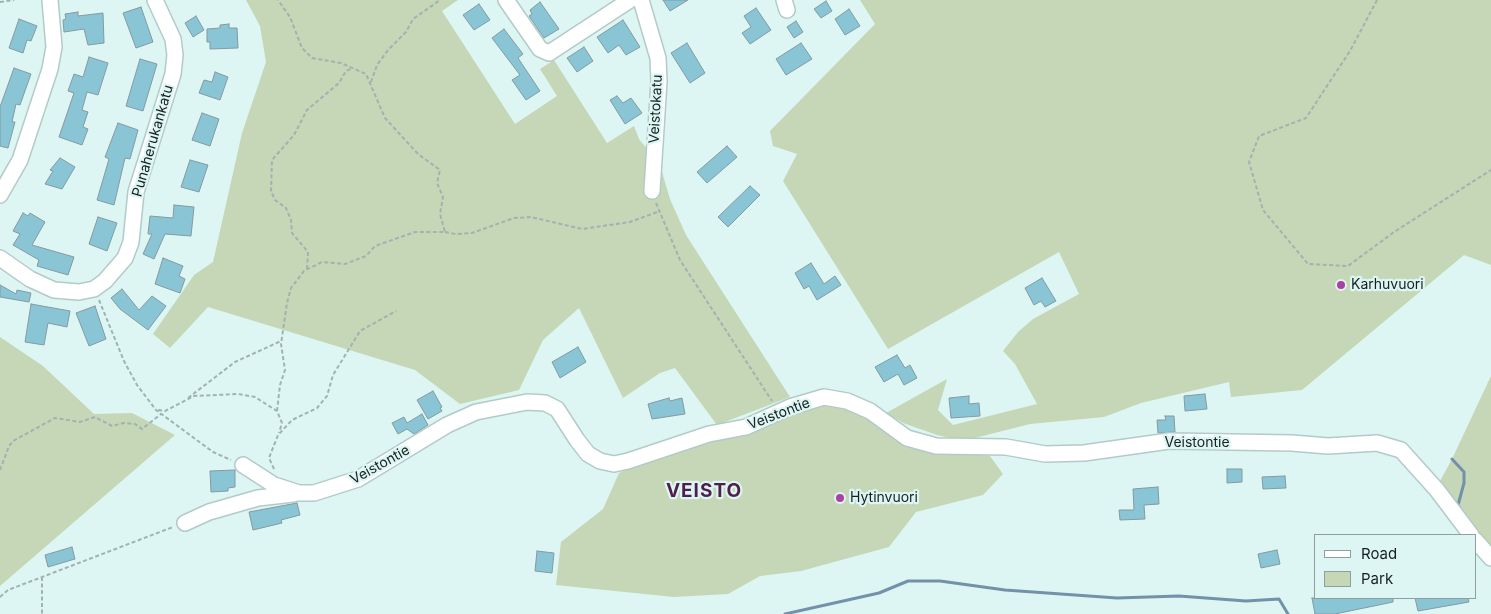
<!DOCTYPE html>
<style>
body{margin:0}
#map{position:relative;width:1491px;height:614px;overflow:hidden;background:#ddf6f3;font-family:Inter,sans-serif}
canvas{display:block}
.legend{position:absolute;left:1314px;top:534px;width:162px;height:65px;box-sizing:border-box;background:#ddf6f3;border:1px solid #8ea09e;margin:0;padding:6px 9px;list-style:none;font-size:15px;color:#17201f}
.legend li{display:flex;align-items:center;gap:10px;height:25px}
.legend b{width:25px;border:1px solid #8ea09e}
</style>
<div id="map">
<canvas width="1491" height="614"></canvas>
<ul class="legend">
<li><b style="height:6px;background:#fff"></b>Road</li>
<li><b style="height:14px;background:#c5d7b6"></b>Park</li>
</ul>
</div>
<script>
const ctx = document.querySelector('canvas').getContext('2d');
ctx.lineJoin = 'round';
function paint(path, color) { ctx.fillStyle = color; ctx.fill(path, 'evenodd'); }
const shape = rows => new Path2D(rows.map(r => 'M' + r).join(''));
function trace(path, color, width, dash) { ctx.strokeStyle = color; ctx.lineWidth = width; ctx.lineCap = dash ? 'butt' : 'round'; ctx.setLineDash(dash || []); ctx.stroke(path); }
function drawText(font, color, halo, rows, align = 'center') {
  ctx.font = font + ' Inter,sans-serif'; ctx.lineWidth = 4.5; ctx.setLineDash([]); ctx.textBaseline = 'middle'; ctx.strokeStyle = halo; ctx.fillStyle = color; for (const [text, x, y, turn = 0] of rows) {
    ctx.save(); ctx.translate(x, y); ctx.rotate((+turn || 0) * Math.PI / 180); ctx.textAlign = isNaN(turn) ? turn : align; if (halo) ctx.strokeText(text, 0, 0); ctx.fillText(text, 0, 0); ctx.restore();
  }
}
paint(shape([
 [246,0,458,0,442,11,515,124,557,96,540,69,554,60,607,143,634,126,639,139,660,165,670,199,686,235,790,397,717,425,675,368,660,373,623,398,579,308,543,340,519,390,460,404,415,370,208,307,170,348,153,334,194,275,213,262,242,133,266,62,260,26],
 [860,0,1491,0,1491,265,1464,255,1302,390,1231,397,1229,382,1141,403,1104,417,1030,424,963,441,937,435,903,423,886,413,947,379,938,410,953,425,1037,404,1015,364,1003,351,1018,332,1033,319,1079,294,1059,252,888,349,783,181,797,154,773,146,770,131,875,24],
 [0,337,43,366,94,414,132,413,175,435,0,586],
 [1491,376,1491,548,1474,529,1440,481,1452,459],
 [839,404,892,433,931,449,990,456,1003,474,983,495,916,512,889,547,801,571,760,576,728,594,674,597,556,585,561,542,603,509,619,473,661,453,809,405]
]), '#c5d7b6');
trace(shape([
 [1452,459,1464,472,1464,483,1458,505,1461,511],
 [785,614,879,593,908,581,940,581,1005,590,1117,598,1179,596,1246,601,1279,599,1288,614]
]), '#7391a9', 3);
const building = shape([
 [663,0,688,0,670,11,663,0],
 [826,1,832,11,821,18,814,9,826,1],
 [540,2,559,29,544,38,529,16,532,14,530,10,540,2],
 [479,4,490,20,474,30,463,15,479,4],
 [141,7,153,42,136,48,123,13,141,7],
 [756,8,771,30,750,44,742,33,751,27,744,16,756,8],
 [849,9,860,26,845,35,835,19,849,9],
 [78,12,78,16,103,13,104,43,88,45,84,29,64,32,63,20,66,19,65,14,78,12],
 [196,16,204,30,193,37,185,23,196,16],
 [19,19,37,26,31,41,27,40,23,53,9,48,19,19],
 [623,20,640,47,626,55,619,45,608,53,597,37,623,20],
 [796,21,803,32,794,38,787,27,796,21],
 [229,24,229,28,237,28,238,48,210,49,210,42,207,42,207,29,220,28,220,25,229,24],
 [504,29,523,54,518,58,540,91,526,100,512,80,520,75,492,38,504,29],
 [687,43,705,73,690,83,671,53,687,43],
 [801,43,812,59,786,75,776,59,801,43],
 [584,47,593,61,577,72,567,58,584,47],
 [89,57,108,63,98,95,87,92,82,110,88,112,83,127,88,129,82,145,59,137,74,93,68,91,74,74,83,77,89,57],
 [140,59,157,64,143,111,126,106,140,59],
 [14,68,31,74,20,105,16,104,12,122,15,122,8,148,0,146,0,107,14,68],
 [215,72,228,77,220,100,199,93,204,80,212,82,215,72],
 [617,96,623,103,631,98,642,113,625,124,610,100,617,96],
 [202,113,219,119,210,146,192,140,202,113],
 [118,123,138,130,130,159,125,158,114,205,97,200,109,159,105,157,118,123],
 [727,146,737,157,707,183,697,172,727,146],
 [60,158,75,167,62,189,45,184,53,171,50,170,60,158],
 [190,160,208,165,199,192,181,187,190,160],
 [750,186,760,195,728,227,718,217,750,186],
 [174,205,194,207,191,236,165,234,154,259,143,254,152,234,148,234,150,216,173,218,174,205],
 [23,213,28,216,30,213,45,222,32,245,74,257,68,275,37,266,39,260,13,245,20,234,13,231,23,213],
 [98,217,117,223,107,251,89,244,98,217],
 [163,258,183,266,179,276,185,279,180,293,155,284,163,258],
 [811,263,824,284,835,276,841,285,817,300,809,286,804,289,795,273,811,263],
 [1042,278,1056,301,1045,307,1041,301,1034,305,1025,288,1042,278],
 [0,285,16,294,17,290,31,293,29,302,0,297,0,285],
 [122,289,139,310,152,296,166,306,148,330,120,309,111,298,122,289],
 [31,304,70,311,67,327,48,323,44,345,25,342,31,304],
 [95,306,106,339,89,346,76,313,95,306],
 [578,347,586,362,560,378,552,362,578,347],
 [897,355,905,368,910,365,917,378,904,385,898,374,884,382,875,367,897,355],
 [433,391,442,407,440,408,442,411,428,419,417,400,433,391],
 [1205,394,1207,409,1185,411,1184,396,1205,394],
 [969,396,969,404,979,403,980,416,951,418,949,398,969,396],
 [669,398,670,401,682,398,685,414,652,419,648,404,669,398],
 [422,414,428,425,414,434,407,429,398,434,392,423,404,417,407,423,422,414],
 [1165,416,1174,416,1175,432,1158,433,1157,420,1166,420,1165,416],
 [1227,469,1242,469,1242,482,1227,483,1227,469],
 [235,470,235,487,228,488,228,491,211,492,210,471,235,470],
 [1285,476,1286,488,1263,489,1262,477,1285,476],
 [1158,487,1159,504,1144,505,1145,519,1120,520,1119,510,1134,510,1133,489,1158,487],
 [297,503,300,515,281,520,282,523,253,530,249,512,297,503],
 [72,547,75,559,48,567,45,555,72,547],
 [1277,550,1280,564,1261,568,1258,554,1277,550],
 [537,551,554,553,552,573,535,571,537,551],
 [1312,598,1393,598,1393,602,1335,614,1315,614,1312,598],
 [1415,598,1468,598,1469,602,1418,611,1415,598]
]);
paint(building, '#89c5d4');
trace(building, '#849aa1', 1);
const minor = shape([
 [506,0,540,49,549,53,630,0],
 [641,0,658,58,659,81,652,191],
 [784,0,787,10],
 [0,195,20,160,50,69,54,47,50,0],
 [0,258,30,279,54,290,79,292,94,289,105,281,125,258,131,242,136,192,173,74,175,55,173,39,155,0],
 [243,465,274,485,299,493,314,493,358,479,447,425,476,412,527,402,545,403,557,409,577,440,588,454,600,461,614,464,628,461,709,434,746,427,790,407,824,397,847,401,870,411,907,438,936,446,1006,447,1045,454,1084,453,1169,441,1292,443,1328,446,1377,443,1401,450,1437,490,1471,535],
 [185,523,209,512,258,498,293,494],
 [1475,540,1491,558]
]);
trace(minor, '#b3cbc8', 18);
trace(shape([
 [1377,0,1350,51,1306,118,1259,136,1249,162,1263,210,1308,264,1348,266,1394,232,1491,170],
 [0,2,14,0],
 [371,82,377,65,388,50,406,32,413,19,440,0],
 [656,203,680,260,772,401],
 [445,232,456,234,472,233,514,218,531,217,582,229,630,222,660,211],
 [307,269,308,252,292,233,291,220,286,208,275,200,271,191,272,160,294,135,307,110,339,83,346,71,351,69],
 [99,300,124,361,137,385,156,410,213,452,231,460],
 [188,398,235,362,281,341],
 [158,410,165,411,194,396,238,394,255,397,277,411,282,423,279,433],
 [277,411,280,385,285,370,281,344,287,303,291,288,304,271,322,262,345,264,366,256,375,246,415,232,445,232,440,214,443,197,437,183,440,170,418,154,385,118,366,74,341,63,312,58,302,48,290,17,278,0],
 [274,469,269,458,278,435,292,420,317,408,327,396,333,375,360,331,396,311],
 [0,470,9,446,13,441,55,418,80,422,95,417,112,426,124,423,135,424,142,429,161,414],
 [42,577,42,614],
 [0,597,8,590,173,527]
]), '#9fb3b0', 2, [4, 2.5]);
trace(minor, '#fff', 15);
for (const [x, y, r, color] of [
 [1341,285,5,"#ab41a2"],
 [840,498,5,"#ab41a2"]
]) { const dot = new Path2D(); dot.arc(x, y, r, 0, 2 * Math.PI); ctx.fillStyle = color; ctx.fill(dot); trace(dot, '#ddf6f3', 2); }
drawText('14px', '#17201f', '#ddf6f3', [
 ["Veistokatu",656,109,-87],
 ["Punaherukankatu",153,141,-74],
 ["Veistontie",779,414,-21],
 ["Veistontie",1197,443],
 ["Veistontie",380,465,-29]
]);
drawText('14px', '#17201f', '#ddf6f3', [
 ["Karhuvuori",1351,285],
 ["Hytinvuori",850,498]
], 'left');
ctx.letterSpacing = '1px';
drawText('bold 19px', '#511e4c', '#ddf6f3', [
 ["VEISTO",704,491]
]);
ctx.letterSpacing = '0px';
</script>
